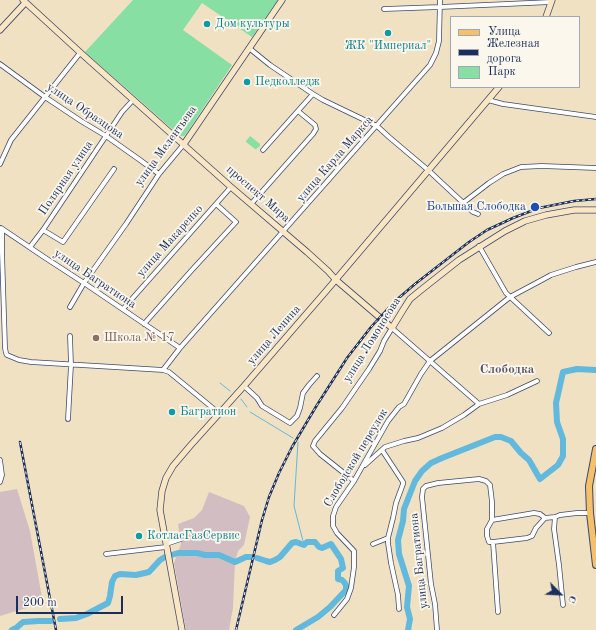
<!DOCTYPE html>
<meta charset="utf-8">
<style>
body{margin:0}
#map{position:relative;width:596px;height:630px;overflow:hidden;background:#f0e1c2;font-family:"Old Standard TT",serif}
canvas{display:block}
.legend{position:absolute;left:450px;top:16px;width:130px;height:72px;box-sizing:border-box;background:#fbf7ec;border:1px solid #a1a7b3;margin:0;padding:5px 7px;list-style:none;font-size:12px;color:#1b2f5e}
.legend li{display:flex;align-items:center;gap:8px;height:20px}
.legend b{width:20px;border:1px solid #a1a7b3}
.north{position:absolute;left:540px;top:574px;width:40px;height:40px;-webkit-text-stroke:3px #fbf7ec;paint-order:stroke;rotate:114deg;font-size:11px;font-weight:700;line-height:16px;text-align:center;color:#1b2f5e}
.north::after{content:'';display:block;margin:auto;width:14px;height:18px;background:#1b2f5e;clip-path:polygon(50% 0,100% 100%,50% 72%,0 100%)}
.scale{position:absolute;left:16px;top:596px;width:107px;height:18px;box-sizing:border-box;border:2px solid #1b2f5e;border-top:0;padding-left:5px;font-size:12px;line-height:14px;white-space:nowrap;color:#1b2f5e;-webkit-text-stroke:3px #fbf7ec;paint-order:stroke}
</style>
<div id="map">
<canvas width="596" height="630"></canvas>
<ul class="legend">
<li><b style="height:5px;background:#f6c06b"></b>Улица</li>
<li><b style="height:5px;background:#1b2f5e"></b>Железная дорога</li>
<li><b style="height:11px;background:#87dfa3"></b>Парк</li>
</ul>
<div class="north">С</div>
<div class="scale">200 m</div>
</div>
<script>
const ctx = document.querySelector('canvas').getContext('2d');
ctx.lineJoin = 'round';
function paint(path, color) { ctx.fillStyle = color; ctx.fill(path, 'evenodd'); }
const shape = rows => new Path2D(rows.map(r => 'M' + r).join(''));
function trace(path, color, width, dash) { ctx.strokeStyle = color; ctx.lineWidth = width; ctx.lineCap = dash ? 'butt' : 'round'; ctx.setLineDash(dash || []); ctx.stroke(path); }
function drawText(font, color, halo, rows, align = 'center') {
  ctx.font = font + ' "Old Standard TT",serif'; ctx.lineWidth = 3.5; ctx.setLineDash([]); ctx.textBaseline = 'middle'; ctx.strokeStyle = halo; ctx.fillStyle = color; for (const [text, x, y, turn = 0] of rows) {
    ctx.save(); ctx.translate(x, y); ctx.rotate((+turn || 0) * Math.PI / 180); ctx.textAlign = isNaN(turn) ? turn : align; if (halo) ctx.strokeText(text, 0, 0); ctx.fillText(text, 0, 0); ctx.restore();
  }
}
paint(shape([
 [17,489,30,531,43,603,0,616,0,492],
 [209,492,244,506,250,517,244,545,238,551,235,561,233,608,229,630,186,630,174,563,181,544,178,524,194,518,202,510]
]), '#d2bec2');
paint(shape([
 [133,0,278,0,252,37,202,3,183,30,232,65,186,134,184,136,181,136,179,135,85,52],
 [250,136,260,144,260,146,256,149,255,149,246,142,246,141]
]), '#87dfa3');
trace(shape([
 [220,383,230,391],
 [241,399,247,407],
 [250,412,293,438],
 [298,442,294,506,304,545]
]), '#61b9de', 1);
trace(shape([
 [257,558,266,561,270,562,275,560,280,557,292,543,296,542,304,545,307,542,315,542,319,547,322,548,331,544,341,559,343,568,338,571,338,579,342,580,344,582,346,585,346,590,330,607,318,617,296,630],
 [60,619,76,618,87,614,108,603,110,596,112,582,115,576,120,574,136,575,149,572,160,560,165,557,178,553,197,553,205,555,219,555,235,562,246,557,251,557],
 [12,630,16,628,23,622,39,621,51,621],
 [408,630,410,619,407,607,409,586,399,554,398,540,403,521,404,509,415,481,422,471,431,463,442,458,495,437,501,437,511,441,521,453,529,460,540,479,558,465,563,456,563,439,557,422,556,403,563,372,577,369,596,370]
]), '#61b9de', 6);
const street = shape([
 [384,9,440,7,551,2],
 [249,48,270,65,313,94,323,100,377,126,389,137,428,170,473,212,478,214],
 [0,64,45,97,81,121,106,136,140,160,159,174],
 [488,100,503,104,596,117],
 [263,150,313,94],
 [0,164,11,140,80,53],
 [463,203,489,183,503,174,521,167,542,166,596,168],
 [251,204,313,134,316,129,315,125,298,111],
 [1,228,44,257,84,283,180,348],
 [2,229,2,252,5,348,6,353,7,355,19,360,31,362,163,370,169,372,220,414],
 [43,230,63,242,114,169],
 [479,246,506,293,549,333],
 [30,247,43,230,122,112,133,100],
 [70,307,84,283,126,224,159,174,184,144],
 [123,309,231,187],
 [144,324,191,271,236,222,216,204],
 [163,370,180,348,430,65,436,53,439,41,440,0],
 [244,386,257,398,262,406,290,423,297,416,300,408,303,393,309,385,317,376],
 [68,419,71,365,70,336],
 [382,450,403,482,403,484,396,503,393,518,388,538,388,543,391,563,398,595,399,609],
 [0,460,2,475,0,482],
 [365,465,385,447,404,441,418,438,442,428,464,415,479,404,507,395,537,381],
 [354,481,320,454,313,446,315,441,342,408,369,369,380,351,384,341,392,328,479,404],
 [555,517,554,529,559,565,563,605],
 [545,518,536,528,532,536,527,538,493,542,489,542,487,536,487,529,492,520,534,513,540,514,545,518,555,517,560,515,577,513,590,513],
 [493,542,498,612],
 [166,544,181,539],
 [373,544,388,538],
 [106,554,166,547],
 [334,615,347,599,351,588,354,567,354,551,337,533,333,526,333,516,336,507,354,481,388,421,399,407,404,404,421,374,430,361,510,297,540,281,551,275,576,267,596,262],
 [437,630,435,604,431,584,422,497,423,489,426,486,438,483,479,479,486,481,490,485,492,502,492,520]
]);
const secondary = shape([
 [23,0,83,55,231,187,307,252,328,271,336,280,392,328,403,310,410,299,421,290,459,260,505,231,525,221,546,215,574,210,596,210],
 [546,17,552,0],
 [0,30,25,3],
 [184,144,282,0],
 [182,630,160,510,162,491,166,478,173,466,190,446,244,386,327,290,499,87]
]);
const primary = shape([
 [596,449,589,486,590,513,596,565]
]);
trace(street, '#3b4a6d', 5.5);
trace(secondary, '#3b4a6d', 7);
trace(primary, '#3b4a6d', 8);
trace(street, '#fff', 4);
trace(secondary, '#fbe6c4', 5.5);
trace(primary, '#f6c06b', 6);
const rail = shape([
 [20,442,56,630],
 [236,630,262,520,269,497,279,473,292,447,317,405,347,358,371,327,394,302,415,284,469,242,487,230,513,218,539,208,574,201,596,199]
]);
trace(rail, '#1b2f5e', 2.5);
trace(rail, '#fbf7ec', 1, [3]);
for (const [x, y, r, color] of [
 [207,24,4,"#0f9aa8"],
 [388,33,4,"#0f9aa8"],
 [247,82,4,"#0f9aa8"],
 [535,207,5,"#1a4fb4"],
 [96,338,4,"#8d6e63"],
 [172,412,4,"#0f9aa8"],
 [139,536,4,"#0f9aa8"]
]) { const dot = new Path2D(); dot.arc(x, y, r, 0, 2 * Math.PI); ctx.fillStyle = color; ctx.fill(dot); trace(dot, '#fbf7ec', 1.5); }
drawText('12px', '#0d838f', '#fbf7ec', [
 ["Дом культуры",215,24],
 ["ЖК \"Империал\"",388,46,"center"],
 ["Педколледж",255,82],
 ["Багратион",180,412],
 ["КотласГазСервис",147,536]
], 'left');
drawText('12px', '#1b2f5e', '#fbf7ec', [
 ["улица Образцова",85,111,34],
 ["улица Мелентьева",166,146,-54],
 ["улица Карла Маркса",335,159,-49],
 ["Полярная улица",66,178,-56],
 ["проспект Мира",258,194,41],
 ["улица Макаренко",170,241,-48],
 ["улица Багратиона",95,279,34],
 ["улица Ленина",274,335,-49],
 ["улица Ломоносова",372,340,-58],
 ["Слободской переулок",356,458,-59],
 ["улица Багратиона",419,561,-96]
]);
drawText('12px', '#164399', '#fbf7ec', [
 ["Большая Слободка",526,207]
], 'right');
drawText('12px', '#785e54', '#fbf7ec', [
 ["Школа № 17",104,338]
], 'left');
drawText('bold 13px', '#58566d', '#fbf7ec', [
 ["Слободка",507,370]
]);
</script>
